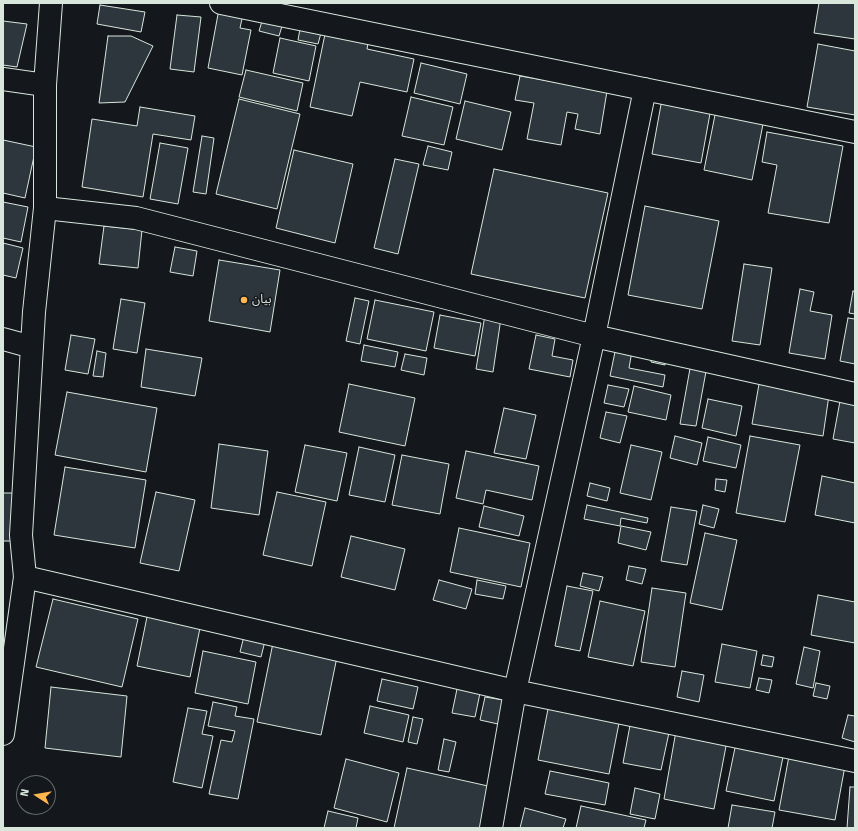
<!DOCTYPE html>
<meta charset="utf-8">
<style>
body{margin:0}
#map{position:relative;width:858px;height:831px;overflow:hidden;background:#14181c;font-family:"Fira Sans",sans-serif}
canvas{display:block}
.frame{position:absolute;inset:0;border:4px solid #d8e6dc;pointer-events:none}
.north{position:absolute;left:16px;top:775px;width:40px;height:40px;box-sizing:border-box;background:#14181c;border:1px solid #626a69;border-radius:50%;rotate:282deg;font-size:11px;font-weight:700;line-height:16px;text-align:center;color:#d8e6dc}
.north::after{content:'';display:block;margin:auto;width:14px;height:18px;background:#ffb74d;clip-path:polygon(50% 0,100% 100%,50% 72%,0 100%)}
</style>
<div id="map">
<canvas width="858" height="831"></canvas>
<div class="frame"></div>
<div class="north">N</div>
</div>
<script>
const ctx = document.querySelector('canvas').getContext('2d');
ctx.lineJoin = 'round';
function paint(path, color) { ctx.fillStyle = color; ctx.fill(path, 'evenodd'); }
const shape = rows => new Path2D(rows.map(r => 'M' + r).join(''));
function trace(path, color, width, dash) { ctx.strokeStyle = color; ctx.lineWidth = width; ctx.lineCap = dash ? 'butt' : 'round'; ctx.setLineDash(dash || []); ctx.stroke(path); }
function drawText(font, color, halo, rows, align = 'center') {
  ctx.font = font + ' "Fira Sans","Noto Sans Arabic",sans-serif'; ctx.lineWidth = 3; ctx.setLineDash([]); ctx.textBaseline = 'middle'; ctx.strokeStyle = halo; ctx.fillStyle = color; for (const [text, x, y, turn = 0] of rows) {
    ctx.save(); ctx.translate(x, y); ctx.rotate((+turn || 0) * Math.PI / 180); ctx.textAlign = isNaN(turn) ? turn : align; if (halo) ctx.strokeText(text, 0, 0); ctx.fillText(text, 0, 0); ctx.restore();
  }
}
const building = shape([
 [819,3,855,3,855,39,814,33,819,3],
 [100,5,145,12,141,32,97,24,100,5],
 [219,9,243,14,240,28,251,30,242,75,208,68,219,9],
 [177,15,201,17,194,72,170,69,177,15],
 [263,18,283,23,279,36,259,31,263,18],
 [3,21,27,24,17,67,3,65,3,21],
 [300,29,321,33,318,44,298,40,300,29],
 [325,34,368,43,367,49,414,59,407,92,360,82,352,116,310,107,325,34],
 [108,36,131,36,153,46,125,102,99,103,108,36],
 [280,38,316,46,309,81,273,73,280,38],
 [818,44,855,51,855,115,807,107,818,44],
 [421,63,467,74,460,104,414,93,421,63],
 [246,70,303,83,297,111,239,97,246,70],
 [520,76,607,91,600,134,575,129,578,114,567,112,561,145,527,139,534,103,515,100,520,76],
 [411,97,453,107,444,145,402,136,411,97],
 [239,99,300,114,277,209,216,194,239,99],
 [662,99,711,108,701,163,652,154,662,99],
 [465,101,511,112,502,150,456,139,465,101],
 [140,107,195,116,191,140,153,134,143,197,82,187,92,119,137,126,140,107],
 [716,110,764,119,752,180,704,170,716,110],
 [767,132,843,146,829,223,768,213,777,165,762,162,767,132],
 [202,136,214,138,206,194,193,192,202,136],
 [3,140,36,147,25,198,3,193,3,140],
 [160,143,188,148,178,204,150,199,160,143],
 [428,146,452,152,448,170,423,165,428,146],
 [294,150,353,164,335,243,276,228,294,150],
 [395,159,419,164,398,254,374,248,395,159],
 [494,169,608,193,585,298,471,274,494,169],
 [3,202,28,207,21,242,3,238,3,202],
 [645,206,719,221,702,309,628,295,645,206],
 [104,226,142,230,138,268,99,264,104,226],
 [3,243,23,248,16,278,3,275,3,243],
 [175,247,197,251,193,276,170,272,175,247],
 [219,260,280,270,270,332,209,321,219,260],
 [744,264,772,268,760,345,732,341,744,264],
 [800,289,814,292,810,311,832,315,825,359,789,353,800,289],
 [853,291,855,292,855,314,849,313,853,291],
 [355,298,369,301,360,344,346,341,355,298],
 [121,299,145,303,137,353,113,349,121,299],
 [375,300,434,312,426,351,367,339,375,300],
 [440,315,481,323,475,356,434,348,440,315],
 [485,315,501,318,493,372,476,369,485,315],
 [848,318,855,319,855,364,840,361,848,318],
 [71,335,95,339,88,374,65,370,71,335],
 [536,335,555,339,552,356,573,360,570,377,529,369,536,335],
 [364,345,398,352,395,367,361,361,364,345],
 [616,347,632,351,629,368,665,375,663,387,610,376,616,347],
 [146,349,202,358,195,396,141,387,146,349],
 [97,351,106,353,103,377,93,376,97,351],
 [652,353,667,356,665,365,651,362,652,353],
 [405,354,427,358,424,375,401,370,405,354],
 [691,363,707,366,696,426,680,424,691,363],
 [349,384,415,398,405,446,339,432,349,384],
 [759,384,829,395,823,436,752,424,759,384],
 [608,385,629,389,624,407,604,403,608,385],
 [634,386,671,395,666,420,628,412,634,386],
 [67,392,157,408,146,472,55,455,67,392],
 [708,399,742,406,736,436,702,428,708,399],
 [840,401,855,404,855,443,833,439,840,401],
 [504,408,536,415,526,459,494,453,504,408],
 [606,412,627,416,620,443,600,438,606,412],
 [675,436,702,443,697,465,670,458,675,436],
 [750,436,800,445,785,522,736,513,750,436],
 [708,437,741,445,736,468,703,461,708,437],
 [219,444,268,451,259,515,211,508,219,444],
 [305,445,347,453,337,501,295,492,305,445],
 [631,445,662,452,651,500,620,493,631,445],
 [359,447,395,455,385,502,349,495,359,447],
 [466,451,539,466,532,500,486,490,483,504,456,498,466,451],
 [402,455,449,464,440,514,392,505,402,455],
 [65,467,146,480,135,548,54,535,65,467],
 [822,476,855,483,855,523,815,515,822,476],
 [716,479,727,480,725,492,715,490,716,479],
 [590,483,610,488,607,501,587,496,590,483],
 [156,492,195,500,179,571,140,563,156,492],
 [277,492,326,502,312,566,263,555,277,492],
 [3,493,16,493,16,541,3,541,3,493],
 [587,505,648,518,647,523,621,518,620,526,584,519,587,505],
 [703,505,719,509,714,528,699,524,703,505],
 [484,506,524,516,519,536,479,527,484,506],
 [671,507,697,511,687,565,661,561,671,507],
 [621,526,651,532,646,550,618,543,621,526],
 [459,528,530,543,521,587,450,572,459,528],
 [705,533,737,540,722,610,690,603,705,533],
 [351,536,405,549,395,590,341,577,351,536],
 [629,566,646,569,642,584,626,580,629,566],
 [583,573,603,577,599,591,580,586,583,573],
 [439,580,472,589,466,609,433,600,439,580],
 [477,580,506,586,503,599,475,594,477,580],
 [567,586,593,591,580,651,555,646,567,586],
 [652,588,686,593,675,667,641,662,652,588],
 [818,595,855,602,855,643,811,635,818,595],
 [53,599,138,619,122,687,36,667,53,599],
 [600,601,645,611,633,666,588,657,600,601],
 [148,612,201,623,190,677,137,666,148,612],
 [245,632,266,637,261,657,240,652,245,632],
 [274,638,338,652,321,735,257,722,274,638],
 [722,644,757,651,750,688,715,682,722,644],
 [804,647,820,651,813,688,796,684,804,647],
 [203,651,256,662,248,704,195,693,203,651],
 [763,655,774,657,772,667,761,665,763,655],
 [682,671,704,675,699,702,677,697,682,671],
 [759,678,772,680,769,693,756,690,759,678],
 [382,679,418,687,413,709,377,701,382,679],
 [816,683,830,686,827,699,813,696,816,683],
 [51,687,127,696,121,757,45,748,51,687],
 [457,689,480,693,475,717,452,713,457,689],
 [485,697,503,700,498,724,480,720,485,697],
 [213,702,237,707,235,716,254,719,238,799,209,794,221,740,232,742,235,731,208,726,213,702],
 [549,704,620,718,609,774,538,760,549,704],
 [370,706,409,715,403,742,364,733,370,706],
 [188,708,207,711,202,734,213,736,202,788,173,782,188,708],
 [848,715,855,716,855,742,842,738,848,715],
 [413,717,423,719,417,744,408,742,413,717],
 [631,720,670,728,661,770,623,763,631,720],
 [676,731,727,741,714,809,664,799,676,731],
 [444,739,456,742,449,772,438,770,444,739],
 [736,743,784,752,774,801,726,791,736,743],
 [789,756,845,766,835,820,779,810,789,756],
 [346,759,399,773,387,822,334,808,346,759],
 [407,768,497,788,488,828,394,828,407,768],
 [550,771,609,783,605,805,545,794,550,771],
 [850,787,855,787,855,828,847,828,850,787],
 [635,788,660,794,655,819,630,814,635,788],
 [732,805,775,812,772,828,728,828,732,805],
 [581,806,646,820,644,828,576,828,581,806],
 [525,808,566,819,563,828,520,828,525,808],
 [328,811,358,818,356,828,324,828,328,811]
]);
paint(building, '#2c363c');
trace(building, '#d8e6dc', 1);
const street = shape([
 [221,3,855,132],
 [3,79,45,85],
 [45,208,136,218,594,336,855,394],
 [25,577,515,691,855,761],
 [491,828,515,691,594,336,645,89]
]);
const secondary = shape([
 [3,339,32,347],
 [3,734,25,577,21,535,34,312,45,208,45,85,51,3]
]);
trace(street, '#d8e6dc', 24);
trace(secondary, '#d8e6dc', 24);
trace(street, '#14181c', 22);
trace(secondary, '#14181c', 22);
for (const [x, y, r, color] of [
 [244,300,4,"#ffb74d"]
]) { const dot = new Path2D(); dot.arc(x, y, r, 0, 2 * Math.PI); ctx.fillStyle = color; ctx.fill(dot); trace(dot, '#14181c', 1.5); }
drawText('12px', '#d8e6dc', '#14181c', [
 ["بيان",252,300]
], 'left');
</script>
